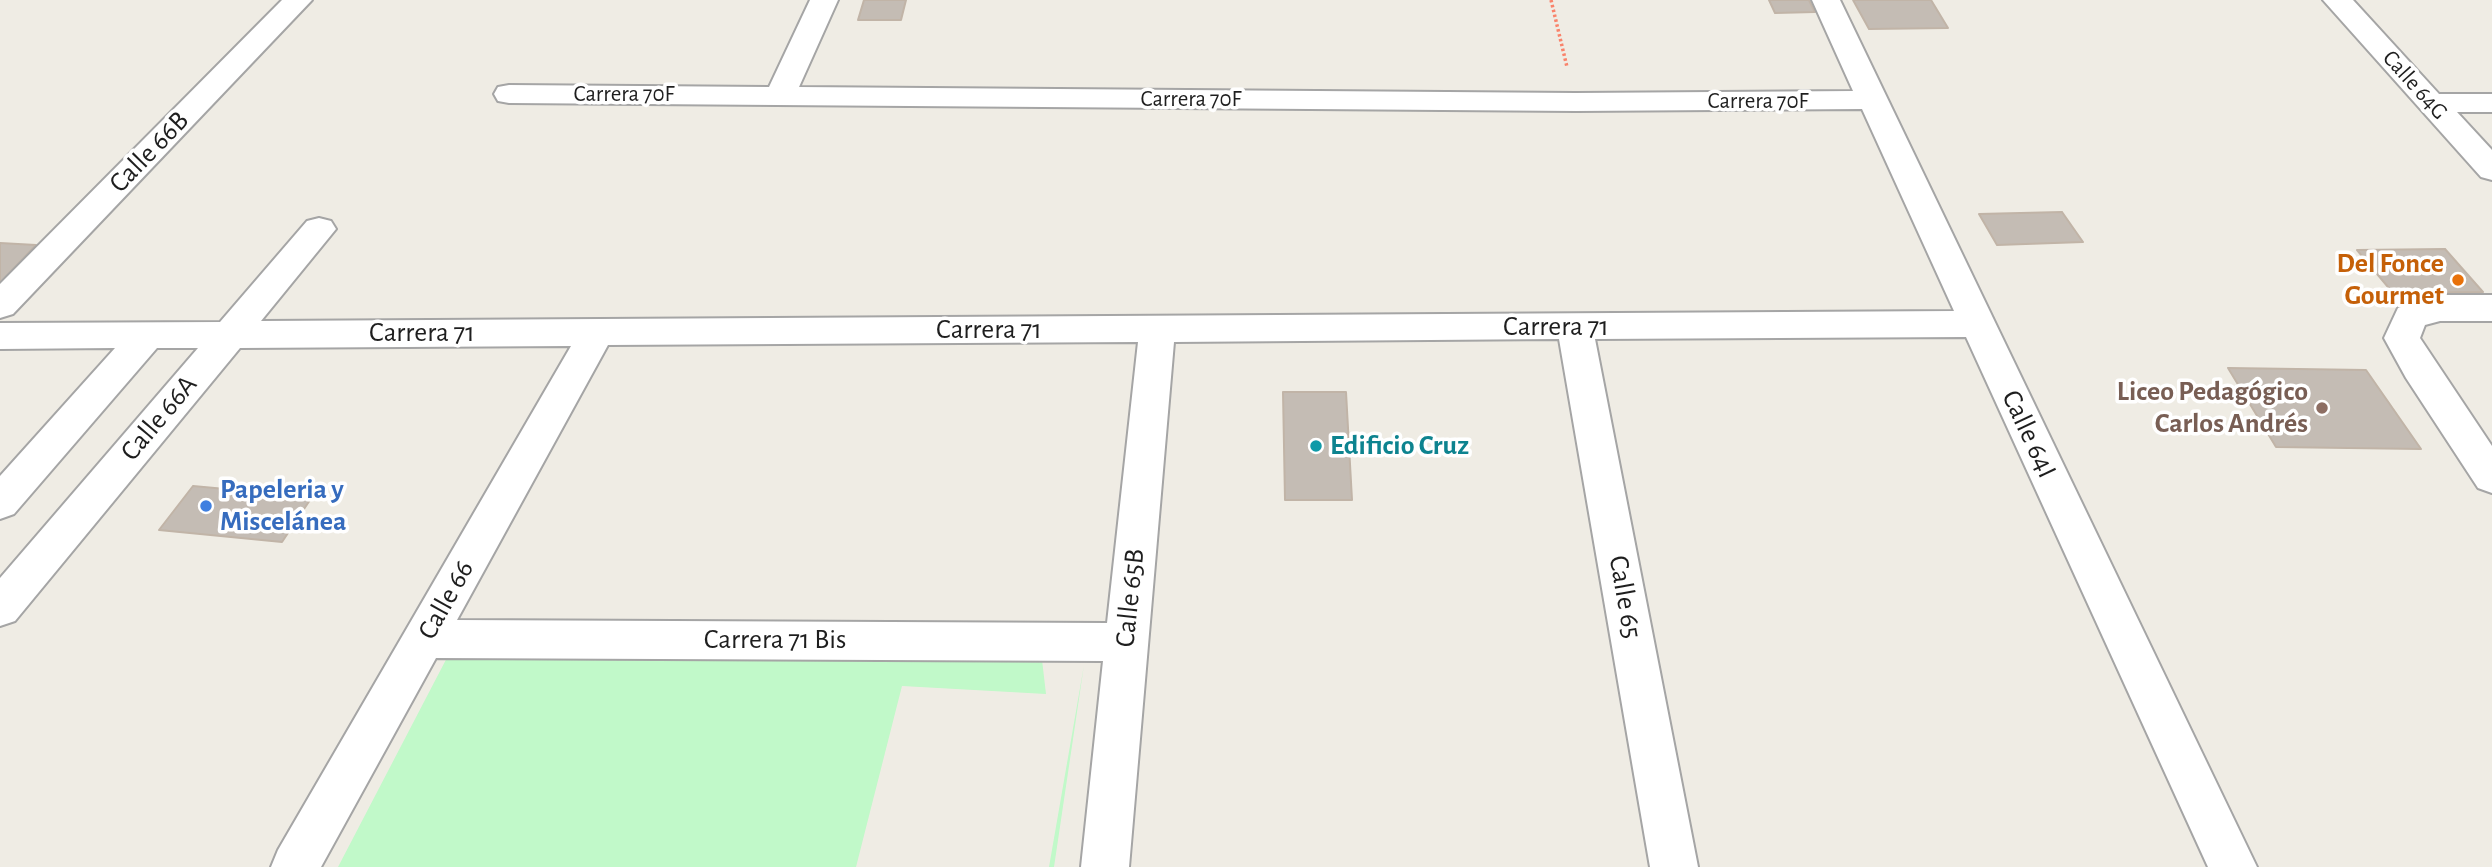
<!DOCTYPE html>
<meta charset="utf-8">
<style>
body{margin:0}
canvas{display:block;background:#efece4}
</style>
<canvas width="2492" height="867"></canvas>
<script>
const ctx = document.querySelector('canvas').getContext('2d');
ctx.lineJoin = 'round';
function paint(path, color) { ctx.fillStyle = color; ctx.fill(path, 'evenodd'); }
const shape = rows => new Path2D(rows.map(r => 'M' + r).join(''));
function trace(path, color, width, dash) { ctx.strokeStyle = color; ctx.lineWidth = width; ctx.lineCap = dash ? 'butt' : 'round'; ctx.setLineDash(dash || []); ctx.stroke(path); }
function drawText(font, color, halo, rows, align = 'center') {
  ctx.font = font + ' "Alegreya Sans",sans-serif'; ctx.lineWidth = 7; ctx.setLineDash([]); ctx.textBaseline = 'middle'; ctx.strokeStyle = halo; ctx.fillStyle = color; for (const [text, x, y, turn = 0] of rows) {
    ctx.save(); ctx.translate(x, y); ctx.rotate((+turn || 0) * Math.PI / 180); ctx.textAlign = isNaN(turn) ? turn : align; if (halo) ctx.strokeText(text, 0, 0); ctx.fillText(text, 0, 0); ctx.restore();
  }
}
paint(shape([
 [451,650,1041,651,1046,694,902,686,856,867,338,867],
 [1084,665,1054,867,1049,867]
]), '#c1f9c9');
const building = shape([
 [864,0,906,0,901,20,858,20,864,0],
 [1769,0,1809,0,1815,12,1775,13,1769,0],
 [1853,0,1931,0,1948,28,1869,29,1853,0],
 [2062,212,2083,242,1997,245,1979,214,2062,212],
 [0,243,36,245,0,283,0,243],
 [2445,249,2483,292,2393,293,2357,250,2445,249],
 [2228,368,2366,370,2421,449,2276,447,2228,368],
 [1283,392,1346,392,1352,500,1285,500,1283,392],
 [193,486,312,497,282,542,159,530,193,486]
]);
paint(building, '#c4bcb4');
trace(building, '#c1b4a7', 2);
const minor = shape([
 [282,0,312,0,13,314,0,318,0,284,282,0],
 [810,0,838,0,799,87,1576,93,1853,91,1812,0,1840,0,2257,867,2208,867,1966,337,1595,339,1698,867,1650,867,1559,339,1174,342,1129,867,1081,867,1103,661,436,658,321,867,271,867,278,850,571,346,240,348,15,621,0,626,0,578,198,348,157,348,14,514,0,519,0,476,115,348,0,349,0,323,220,322,307,221,319,218,331,221,336,229,261,321,1954,311,1862,109,1576,111,509,103,498,101,494,94,498,87,509,85,769,87,810,0],
 [1138,342,1107,623,457,620,608,345,1138,342],
 [2323,0,2353,0,2439,94,2492,94,2492,112,2457,112,2492,150,2492,180,2481,177,2323,0],
 [2438,295,2492,295,2492,321,2440,321,2425,325,2420,338,2492,446,2492,493,2478,488,2406,378,2384,338,2398,308,2438,295]
]);
trace(minor, '#a5a5a5', 4);
trace(shape([
 [1551,0,1567,67]
]), '#f9836b', 3.5, [2.5, 2.5]);
paint(minor, '#fff');
for (const [x, y, r, color] of [
 [2458,280,7,"#e8710a"],
 [2322,408,7,"#8d6e63"],
 [1316,446,7,"#0f9aa8"],
 [206,506,7,"#3f7fe0"]
]) { const dot = new Path2D(); dot.arc(x, y, r, 0, 2 * Math.PI); ctx.fillStyle = color; ctx.fill(dot); trace(dot, '#fff', 2.5); }
drawText('23px', '#1e1e1e', '#fff', [
 ["Calle 64G",2415,85,48],
 ["Carrera 70F",624,94],
 ["Carrera 70F",1191,99],
 ["Carrera 70F",1758,101]
]);
drawText('28px', '#1e1e1e', '#fff', [
 ["Calle 66B",149,152,-46],
 ["Carrera 71",1556,327],
 ["Carrera 71",989,330],
 ["Carrera 71",422,333],
 ["Calle 66A",159,418,-50],
 ["Calle 64I",2029,434,65],
 ["Calle 65",1625,597,80],
 ["Calle 65B",1130,598,-84],
 ["Calle 66",446,600,-61],
 ["Carrera 71 Bis",775,640]
]);
drawText('bold 28px', '#c56008', '#fff', [
 ["Del Fonce",2444,264],
 ["Gourmet",2444,296]
], 'right');
drawText('bold 28px', '#785e54', '#fff', [
 ["Liceo Pedagógico",2308,392],
 ["Carlos Andrés",2308,424]
], 'right');
drawText('bold 28px', '#0d838f', '#fff', [
 ["Edificio Cruz",1330,446]
], 'left');
drawText('bold 28px', '#366cbe', '#fff', [
 ["Papeleria y",220,490],
 ["Miscelánea",220,522]
], 'left');
</script>
